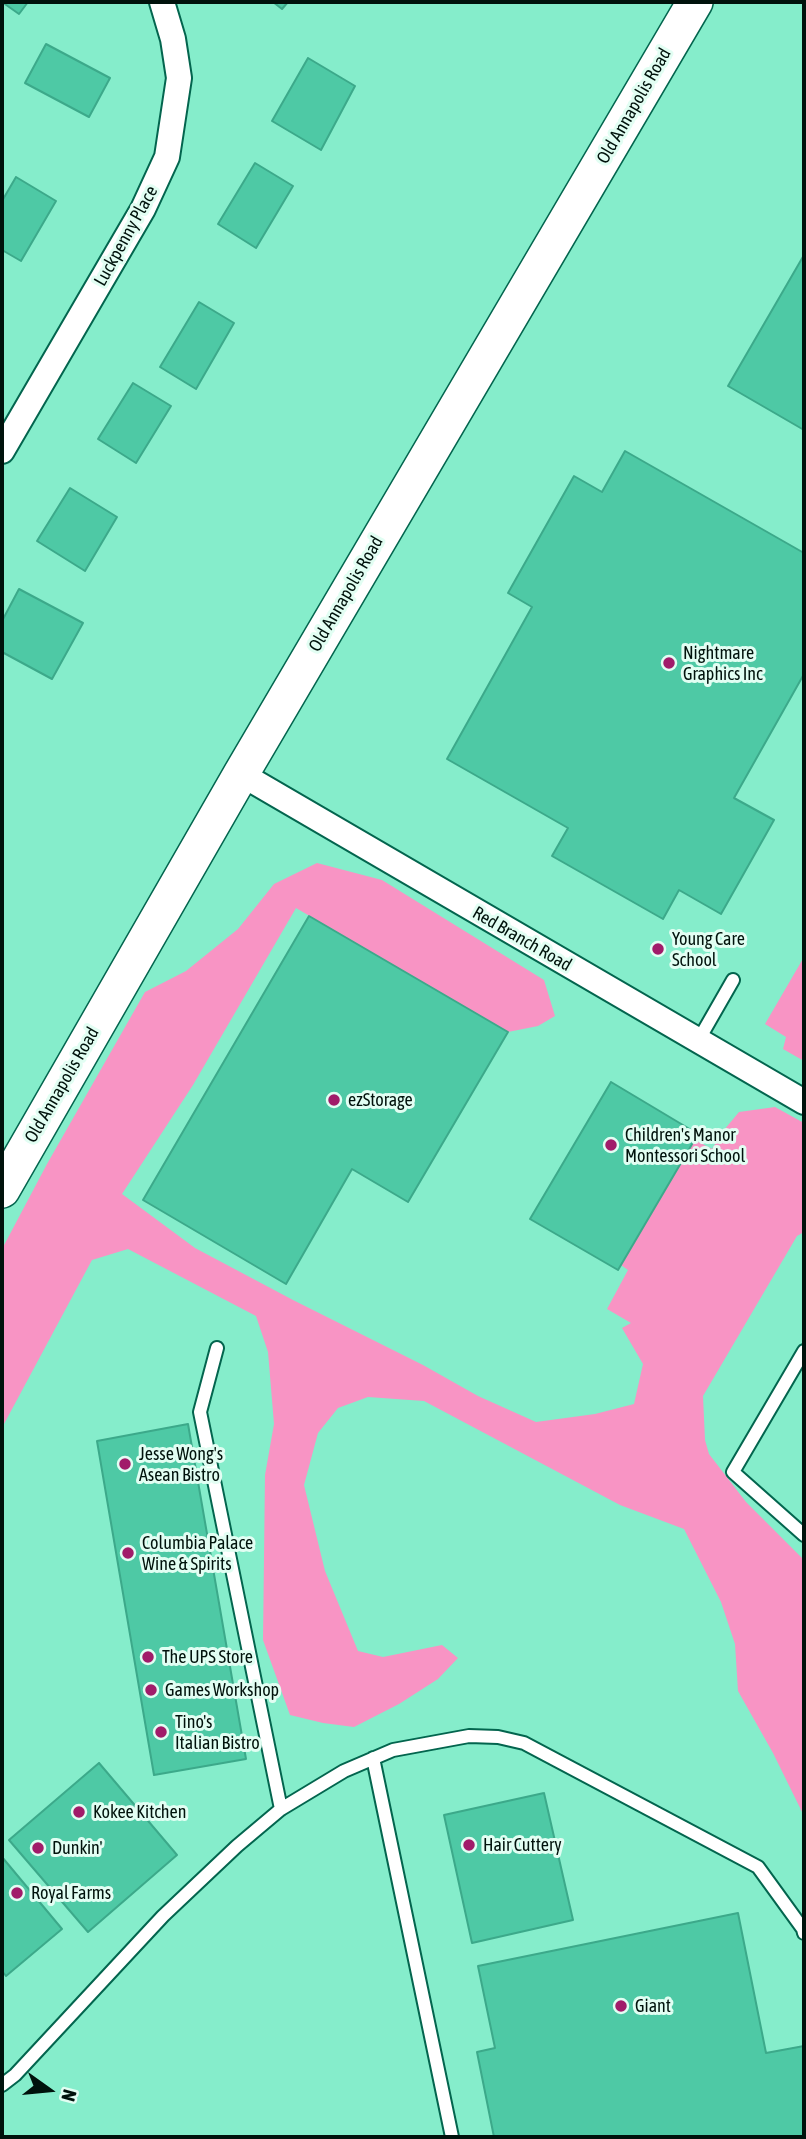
<!DOCTYPE html>
<style>
body{margin:0}
#map{position:relative;width:806px;height:2139px;overflow:hidden;background:#85edcb;font-family:"Asap Condensed",sans-serif}
canvas{display:block}
.frame{position:absolute;inset:0;border:4px solid #00120c;pointer-events:none}
.north{position:absolute;left:14px;top:2055px;width:70px;height:70px;-webkit-text-stroke:5px #e2fef3;paint-order:stroke;rotate:105deg;font-size:19px;font-weight:700;line-height:28px;text-align:center;color:#00120c}
.north::after{content:'';display:block;margin:auto;width:24px;height:32px;background:#00120c;clip-path:polygon(50% 0,100% 100%,50% 72%,0 100%)}
</style>
<div id="map">
<canvas width="806" height="2139"></canvas>
<div class="frame"></div>
<div class="north">N</div>
</div>
<script>
const ctx = document.querySelector('canvas').getContext('2d');
ctx.lineJoin = 'round';
function paint(path, color) { ctx.fillStyle = color; ctx.fill(path, 'evenodd'); }
const shape = rows => new Path2D(rows.map(r => 'M' + r).join(''));
function trace(path, color, width, dash) { ctx.strokeStyle = color; ctx.lineWidth = width; ctx.lineCap = dash ? 'butt' : 'round'; ctx.setLineDash(dash || []); ctx.stroke(path); }
function drawText(font, color, halo, rows, align = 'center') {
  ctx.font = font + ' "Asap Condensed",sans-serif'; ctx.lineWidth = 6; ctx.setLineDash([]); ctx.textBaseline = 'middle'; ctx.strokeStyle = halo; ctx.fillStyle = color; for (const [text, x, y, turn = 0] of rows) {
    ctx.save(); ctx.translate(x, y); ctx.rotate((+turn || 0) * Math.PI / 180); ctx.textAlign = isNaN(turn) ? turn : align; if (halo) ctx.strokeText(text, 0, 0); ctx.fillText(text, 0, 0); ctx.restore();
  }
}
paint(shape([
 [317,863,382,880,544,980,555,1016,538,1026,508,1032,296,908,193,1085,122,1194,195,1248,293,1300,423,1365,478,1396,536,1422,595,1414,634,1404,643,1364,622,1328,631,1323,607,1309,628,1270,621,1265,695,1140,712,1149,724,1130,739,1112,775,1107,804,1123,804,1232,797,1236,703,1396,705,1440,709,1454,746,1502,803,1559,804,1565,804,1816,773,1753,738,1691,735,1644,721,1602,684,1529,620,1505,424,1401,368,1397,338,1408,318,1433,304,1485,325,1571,358,1651,383,1657,442,1645,458,1658,438,1679,399,1704,354,1727,323,1723,290,1715,263,1640,265,1475,274,1424,268,1352,256,1316,128,1249,92,1260,4,1424,2,1426,2,1249,47,1164,145,992,186,971,238,929,274,884],
 [804,957,804,1061,783,1049,786,1037,765,1024]
]), '#f894c4');
const building = shape([
 [2,2,28,2,19,14,2,2],
 [273,2,288,2,282,9,273,2],
 [46,44,110,78,89,117,25,83,46,44],
 [308,58,355,86,321,150,272,121,308,58],
 [255,163,293,186,256,248,218,224,255,163],
 [16,177,56,201,21,261,2,250,2,201,16,177],
 [804,255,804,430,728,386,804,255],
 [199,302,234,323,196,389,160,367,199,302],
 [133,383,171,406,136,463,98,439,133,383],
 [625,451,804,553,804,674,734,798,774,820,721,914,679,890,663,919,552,856,568,828,447,759,532,607,508,593,574,476,602,492,625,451],
 [70,488,117,517,85,571,37,541,70,488],
 [19,589,83,623,52,679,2,652,2,621,19,589],
 [309,916,508,1032,408,1202,352,1169,286,1284,143,1200,309,916],
 [611,1082,698,1134,618,1270,530,1219,611,1082],
 [188,1424,246,1759,154,1775,97,1441,188,1424],
 [99,1763,177,1855,88,1932,9,1840,99,1763],
 [544,1793,573,1920,472,1943,444,1815,544,1793],
 [2,1857,62,1929,6,1976,2,1971,2,1857],
 [738,1913,766,2053,804,2046,804,2137,494,2137,477,2052,495,2048,478,1966,738,1913]
]);
paint(building, '#4ec9a5');
trace(building, '#3ca98a', 2);
const service = shape([
 [698,1041,733,980],
 [217,1348,200,1412,281,1809],
 [804,1351,733,1472,804,1535],
 [373,1758,452,2137],
 [2,2085,15,2075,163,1916,237,1846,281,1809,344,1771,393,1750,469,1736,498,1737,524,1743,758,1867,803,1929,804,1933]
]);
const minor = shape([
 [2,451,143,209,167,157,179,78,173,39,162,2],
 [241,774,804,1102]
]);
const secondary = shape([
 [2,1190,241,774,695,2]
]);
trace(service, '#03654e', 16);
trace(minor, '#03654e', 28);
trace(secondary, '#03654e', 38);
trace(service, '#fff', 12);
trace(minor, '#fff', 24);
trace(secondary, '#fff', 35);
for (const [x, y, r, color] of [
 [669,663,7,"#a11c6a"],
 [658,949,7,"#a11c6a"],
 [334,1100,7,"#a11c6a"],
 [611,1145,7,"#a11c6a"],
 [125,1464,7,"#a11c6a"],
 [128,1553,7,"#a11c6a"],
 [148,1657,7,"#a11c6a"],
 [151,1690,7,"#a11c6a"],
 [161,1732,7,"#a11c6a"],
 [79,1812,7,"#a11c6a"],
 [469,1845,7,"#a11c6a"],
 [38,1848,7,"#a11c6a"],
 [17,1893,7,"#a11c6a"],
 [621,2006,7,"#a11c6a"]
]) { const dot = new Path2D(); dot.arc(x, y, r, 0, 2 * Math.PI); ctx.fillStyle = color; ctx.fill(dot); trace(dot, '#e2fef3', 2.5); }
drawText('18px', '#00120c', '#e2fef3', [
 ["Old Annapolis Road",634,106,-60],
 ["Luckpenny Place",126,236,-61],
 ["Old Annapolis Road",346,594,-60],
 ["Red Branch Road",522,939,30],
 ["Old Annapolis Road",62,1085,-60]
]);
drawText('18px', '#00120c', '#e2fef3', [
 ["Nightmare",683,653],
 ["Graphics Inc",683,674],
 ["Young Care",672,939],
 ["School",672,960],
 ["ezStorage",348,1100],
 ["Children's Manor",625,1135],
 ["Montessori School",625,1156],
 ["Jesse Wong's",139,1454],
 ["Asean Bistro",139,1475],
 ["Columbia Palace",142,1543],
 ["Wine & Spirits",142,1564],
 ["The UPS Store",162,1657],
 ["Games Workshop",165,1690],
 ["Tino's",175,1722],
 ["Italian Bistro",175,1743],
 ["Kokee Kitchen",93,1812],
 ["Hair Cuttery",483,1845],
 ["Dunkin'",52,1848],
 ["Royal Farms",31,1893],
 ["Giant",635,2006]
], 'left');
</script>
